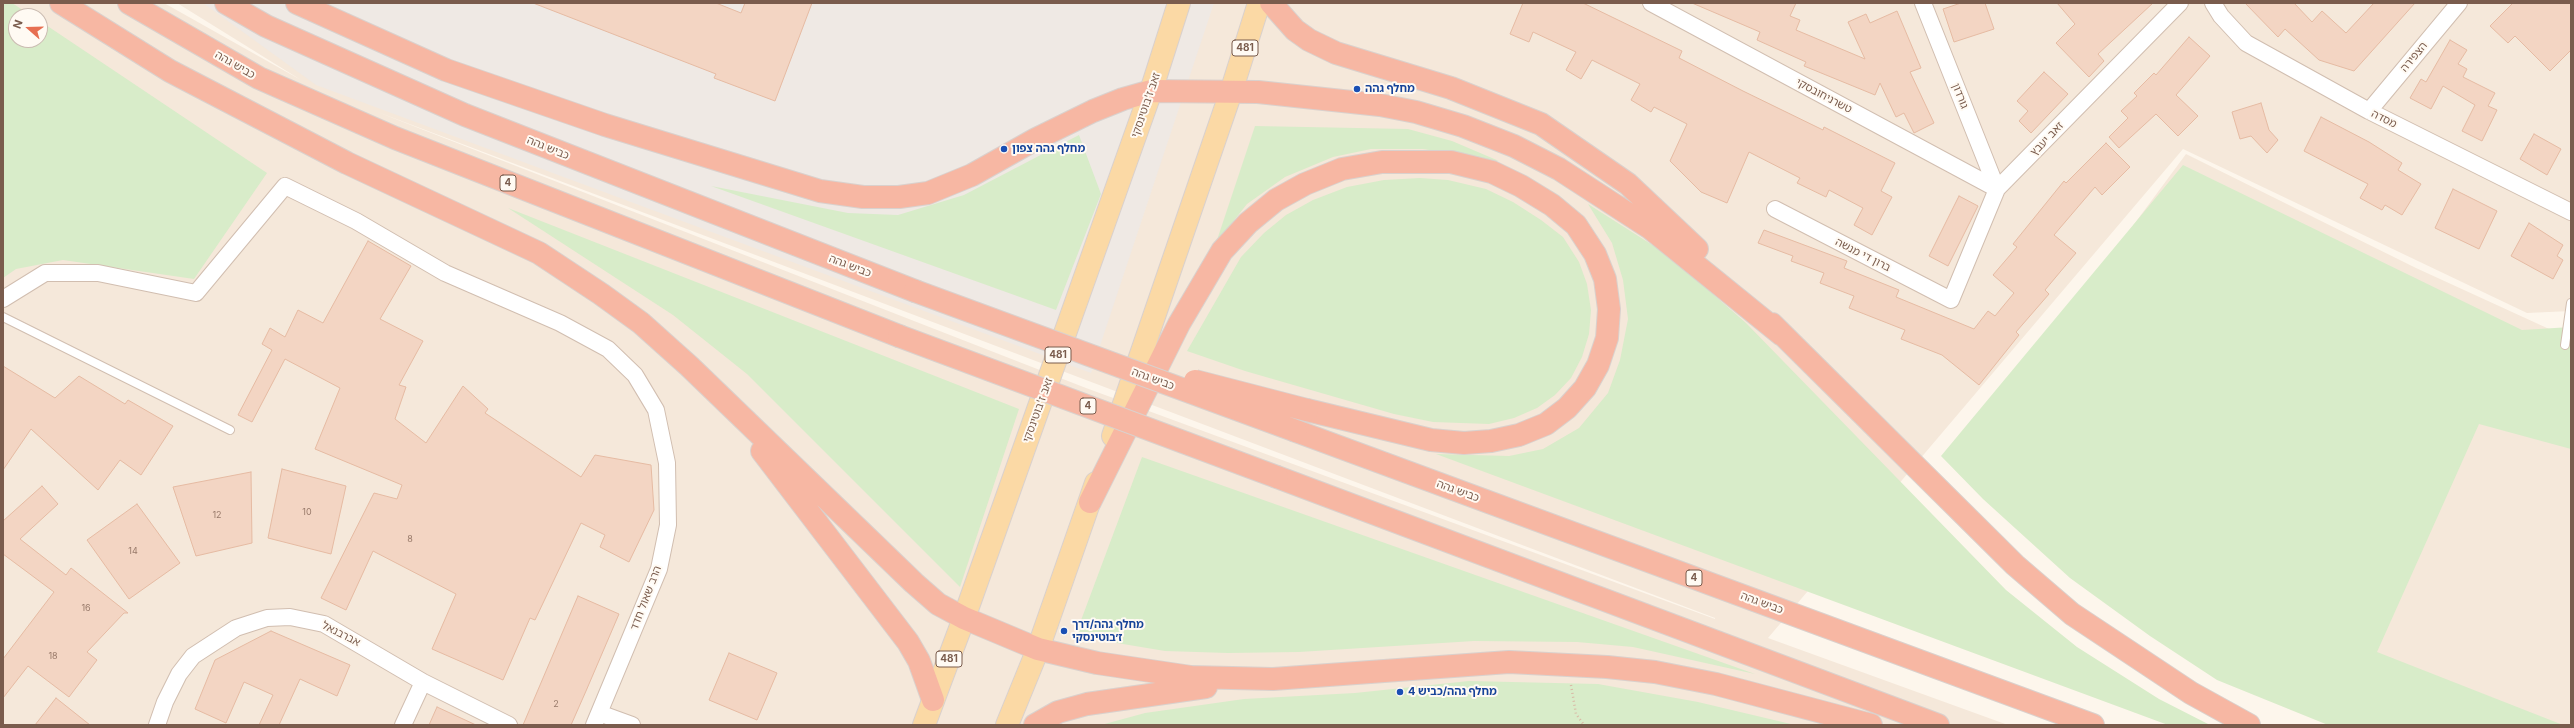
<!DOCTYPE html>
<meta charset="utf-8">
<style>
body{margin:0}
#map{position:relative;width:2574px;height:728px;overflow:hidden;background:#fdf6ec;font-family:Inter,sans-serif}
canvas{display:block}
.frame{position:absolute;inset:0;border:4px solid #7a5c4d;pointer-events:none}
.north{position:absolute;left:8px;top:8px;width:40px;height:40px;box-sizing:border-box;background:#fffaf3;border:1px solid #cabbb1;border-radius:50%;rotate:290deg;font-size:11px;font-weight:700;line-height:16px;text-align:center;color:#7a5c4d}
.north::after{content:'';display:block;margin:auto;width:14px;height:18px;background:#e76f51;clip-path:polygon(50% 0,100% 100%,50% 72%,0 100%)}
</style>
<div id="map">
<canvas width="2574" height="728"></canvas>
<div class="frame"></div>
<div class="north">N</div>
</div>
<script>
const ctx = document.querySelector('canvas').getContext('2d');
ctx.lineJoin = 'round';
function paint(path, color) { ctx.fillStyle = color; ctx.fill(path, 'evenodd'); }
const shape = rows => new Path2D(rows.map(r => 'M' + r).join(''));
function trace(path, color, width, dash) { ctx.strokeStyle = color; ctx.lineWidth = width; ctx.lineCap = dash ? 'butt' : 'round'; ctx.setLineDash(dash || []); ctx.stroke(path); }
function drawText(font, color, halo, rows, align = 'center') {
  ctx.font = font + ' Inter,"Noto Sans Hebrew",sans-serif'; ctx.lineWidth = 4; ctx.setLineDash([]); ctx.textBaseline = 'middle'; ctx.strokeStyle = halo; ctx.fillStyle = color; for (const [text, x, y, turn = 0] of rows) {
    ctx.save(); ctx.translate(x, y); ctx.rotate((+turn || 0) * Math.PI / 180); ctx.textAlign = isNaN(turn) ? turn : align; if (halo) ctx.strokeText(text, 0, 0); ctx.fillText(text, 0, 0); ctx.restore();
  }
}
paint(shape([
 [3,3,164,3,301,80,177,3,2571,3,2571,311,2527,313,2183,149,1768,638,2008,725,3,725],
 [16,16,40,16,40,40,16,40],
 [375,111,1715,618,1715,619,1086,388],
 [2186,154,2416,268,2571,339,2571,725,2385,725,1964,454]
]), '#f5e8da');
paint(shape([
 [203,3,1214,3,1091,373,316,85]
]), '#efe9e4');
paint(shape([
 [3,3,12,3,32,16,16,16,16,40,40,40,40,21,267,173,194,279,63,260,16,269,3,278],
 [1255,126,1408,129,1452,141,1499,161,1423,149,1371,149,1333,157,1285,177,1247,204,1216,243],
 [1079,135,1101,194,1056,310,711,186,848,213,898,215,964,195],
 [2183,165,2522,330,2571,327,2571,449,2479,424,2377,652,2563,725,2328,725,2217,680,2150,636,2070,578,1983,499,1941,456],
 [1420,178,1448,180,1486,189,1513,202,1541,220,1563,237,1579,262,1587,284,1591,310,1589,334,1582,357,1571,378,1555,395,1537,408,1514,418,1489,424,1433,422,1394,414,1245,371,1187,351,1241,257,1264,233,1286,215,1313,200,1347,187,1384,180],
 [1588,204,1668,255,1746,323,2006,590,2077,647,2159,699,2210,725,2168,725,1436,454,1509,456,1543,449,1579,428,1608,393,1620,360,1628,319,1623,280,1612,243],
 [508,208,1019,409,960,587,747,374,673,315],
 [1142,457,1755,674,1633,647,1577,642,1474,641,1299,652,1228,653,1165,651,1105,641,1077,631],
 [1469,681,1598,684,1698,702,1795,725,1101,725,1145,713,1244,699,1355,693]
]), '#d8ecc9');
const building = shape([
 [533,3,716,3,741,13,745,3,812,3,775,101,714,78,716,74,533,3],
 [1523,3,1583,3,1682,51,1679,58,1743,91,1823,130,1824,127,1895,163,1881,191,1892,197,1872,235,1854,225,1863,208,1829,190,1826,197,1797,183,1800,178,1749,152,1727,203,1701,192,1670,161,1687,124,1654,107,1651,112,1631,100,1640,84,1592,60,1581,79,1566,70,1576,52,1533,32,1529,42,1510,34,1523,3],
 [1692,3,1796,3,1790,16,1800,20,1796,30,1865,59,1848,22,1866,14,1870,23,1897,11,1921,68,1910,72,1934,123,1914,133,1904,113,1896,117,1880,83,1875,95,1804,66,1806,62,1757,40,1760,32,1692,3],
 [1961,3,1985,3,1994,29,1954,42,1943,9,1961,3],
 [2057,3,2153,3,2098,54,2104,61,2089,77,2056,43,2075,24,2057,3],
 [2245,3,2294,3,2312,22,2322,11,2346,33,2374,3,2415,3,2354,71,2319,60,2285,29,2278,37,2245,3],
 [2513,3,2571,3,2571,50,2550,71,2515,36,2508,43,2490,26,2513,3],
 [2189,37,2210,56,2176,95,2198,116,2178,136,2156,114,2119,148,2109,137,2128,118,2121,111,2137,96,2134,93,2154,73,2156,75,2189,37],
 [2450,40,2467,50,2458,64,2467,69,2463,77,2495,93,2488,106,2497,110,2482,141,2462,131,2475,105,2443,86,2431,109,2410,98,2421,79,2426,82,2450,40],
 [2044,72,2068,94,2031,133,2019,121,2028,111,2017,101,2044,72],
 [2261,103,2269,130,2278,140,2267,153,2251,136,2240,139,2232,112,2261,103],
 [2321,117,2369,142,2402,163,2398,170,2421,184,2402,215,2385,205,2382,210,2360,198,2368,184,2304,151,2321,117],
 [2534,134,2561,149,2547,175,2520,159,2534,134],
 [2106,143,2130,167,2102,195,2095,187,2054,235,2076,253,2045,290,2049,294,2016,332,2019,335,1979,385,1942,355,1901,339,1905,330,1849,308,1854,296,1820,283,1824,273,1791,261,1793,256,1758,243,1764,230,1847,261,1844,268,1899,290,1896,297,1974,329,1988,311,1995,316,2014,293,1993,275,2017,247,2013,244,2064,181,2066,183,2106,143],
 [2453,189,2497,211,2479,249,2435,228,2453,189],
 [1959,196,1978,206,1948,266,1929,256,1959,196],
 [2529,223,2563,245,2557,256,2563,260,2553,279,2511,256,2529,223],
 [368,241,411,266,380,319,423,341,399,385,406,387,395,419,426,443,463,386,488,409,485,413,581,477,595,455,651,465,654,510,629,562,600,547,605,535,581,523,535,620,530,618,503,680,432,649,456,594,373,551,346,610,321,598,374,493,397,499,402,485,315,449,340,388,285,359,252,422,238,415,272,350,262,344,270,328,285,337,298,310,323,323,368,241],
 [3,366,55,398,79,376,125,404,128,400,173,426,141,475,120,460,98,490,31,429,3,470,3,366],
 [282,469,346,486,331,554,268,538,282,469],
 [251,472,252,543,196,556,173,487,251,472],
 [42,486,58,504,20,539,66,575,71,568,128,613,124,613,87,652,97,660,69,697,28,666,3,698,3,659,54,592,3,554,3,521,42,486],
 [137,504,180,563,129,599,87,540,137,504],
 [578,596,619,614,586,691,571,725,523,725,578,596],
 [271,631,350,665,337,696,300,679,279,725,259,725,273,695,244,682,226,723,195,709,215,660,271,631],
 [729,653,777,673,757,720,709,700,729,653],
 [56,698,90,725,35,725,56,698],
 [437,707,476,725,429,725,437,707]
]);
paint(building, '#f3d5c3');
trace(building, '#e6bba3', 1);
const lane = shape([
 [3,317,230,430],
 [2565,345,2571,303]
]);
const street = shape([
 [1651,3,1997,189],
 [1923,3,1997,189],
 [2213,3,2221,16,2246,43,2369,111,2571,212],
 [2369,111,2459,3],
 [1775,209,1951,300,1997,189,2180,3],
 [3,299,45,273,98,273,196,293,285,186,356,221,445,273,560,323,608,349,635,375,656,410,667,463,668,525,659,569,594,725],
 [599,713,632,725],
 [157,725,165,702,179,674,193,656,236,628,267,618,290,617,324,624,423,682,509,725],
 [403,725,423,682]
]);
const primary = shape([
 [1113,436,1231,92,1259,3],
 [924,725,964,618,1151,91,1179,3],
 [1007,725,1038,649,1096,483]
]);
const highway = shape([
 [61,3,170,71,347,163,539,253,601,294,641,323,689,366,914,583,938,604,964,618,1038,649,1097,663,1191,677,1273,679,1509,662,1607,667,1655,672,1716,684,1871,725],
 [129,3,259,78,395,138,899,336],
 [226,3,266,26,465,115,915,291],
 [297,3,446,70,605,125,820,191,863,197,899,197,928,193,972,175,1036,139,1093,111,1123,99,1151,91,1258,92,1380,105,1416,112,1463,126,1514,146,1559,169,1650,228,1782,335],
 [1271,3,1295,30,1309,40,1336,53,1451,88,1541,124,1628,184,1697,249],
 [1772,324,2015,565,2072,614,2191,693,2249,725],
 [1296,431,2093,725],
 [762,451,908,642,919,661,933,700],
 [1277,477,1938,725],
 [1090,502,1179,324,1222,251,1248,223,1276,200,1305,184,1342,169,1382,162,1451,162,1492,172,1521,186,1552,205,1576,225,1595,254,1605,279,1609,309,1607,338,1598,365,1585,388,1567,408,1546,424,1519,435,1491,441,1464,443,1431,440,1307,410],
 [1035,725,1058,712,1087,704,1206,687]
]);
trace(lane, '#d1beb0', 10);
trace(street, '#d1beb0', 18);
trace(primary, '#dad1cd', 24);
trace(highway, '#dad1cd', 24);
trace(shape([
 [1571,685,1576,714,1584,725]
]), '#d9b8a5', 2.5, [1, 3]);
trace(lane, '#fff', 8);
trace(street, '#fff', 16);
trace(primary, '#fbd9a5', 22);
trace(highway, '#f7b7a3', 22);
const highwayBridge = shape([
 [915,291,1296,431],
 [899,336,1277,477],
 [1195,381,1307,410]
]);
trace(highwayBridge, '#dad1cd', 24, []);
trace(highwayBridge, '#f7b7a3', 22);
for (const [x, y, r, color] of [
 [1357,89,4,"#1a4fb4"],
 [1004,149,4,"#1a4fb4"],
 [1064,631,4,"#1a4fb4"],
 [1400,692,4,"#1a4fb4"]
]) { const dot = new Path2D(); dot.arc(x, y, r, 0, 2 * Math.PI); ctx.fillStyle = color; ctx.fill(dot); trace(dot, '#fffaf3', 1.5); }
drawText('9px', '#987a6a', null, [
 ["10",307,512],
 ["12",217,515],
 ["8",410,539],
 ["14",133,551],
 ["16",86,608],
 ["18",53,656],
 ["2",556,704]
]);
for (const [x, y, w] of [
 [1245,48,26],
 [508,183,16],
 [1058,355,26],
 [1088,406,16],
 [1694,578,16],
 [949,659,26]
]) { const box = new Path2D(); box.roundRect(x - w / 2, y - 8, w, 16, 3); ctx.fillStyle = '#fffaf3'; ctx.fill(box); trace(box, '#7a5c4d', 1); }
drawText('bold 10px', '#7a5c4d', null, [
 ["481",1245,48],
 ["4",508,183],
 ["481",1058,355],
 ["4",1088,406],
 ["4",1694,578],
 ["481",949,659]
]);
drawText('11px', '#7a5c4d', '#fffaf3', [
 ["הצפירה",2414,57,-50],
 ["כביש גהה",235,65,30],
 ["טשרניחובסקי",1824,96,28],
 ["גורדון",1960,96,68],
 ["זאב ז'בוטינסקי",1146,105,-71],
 ["מסדה",2384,119,27],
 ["זאב יעבץ",2047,139,-46],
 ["כביש גהה",548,148,22],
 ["ברון די מנשה",1863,255,27],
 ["כביש גהה",850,266,21],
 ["כביש גהה",1153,379,20],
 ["זאב ז'בוטינסקי",1038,410,-70],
 ["כביש גהה",1458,491,20],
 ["הרב שאול חדד",646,598,-69],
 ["כביש גהה",1762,603,20],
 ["אברבנאל",341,634,27]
]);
drawText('bold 11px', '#164399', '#fffaf3', [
 ["מחלף גהה",1365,89],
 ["מחלף גהה צפון",1012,149],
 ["מחלף גהה/דרך",1072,625],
 ["ז׳בוטינסקי",1072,638],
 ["מחלף גהה/כביש 4",1408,692]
], 'left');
</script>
